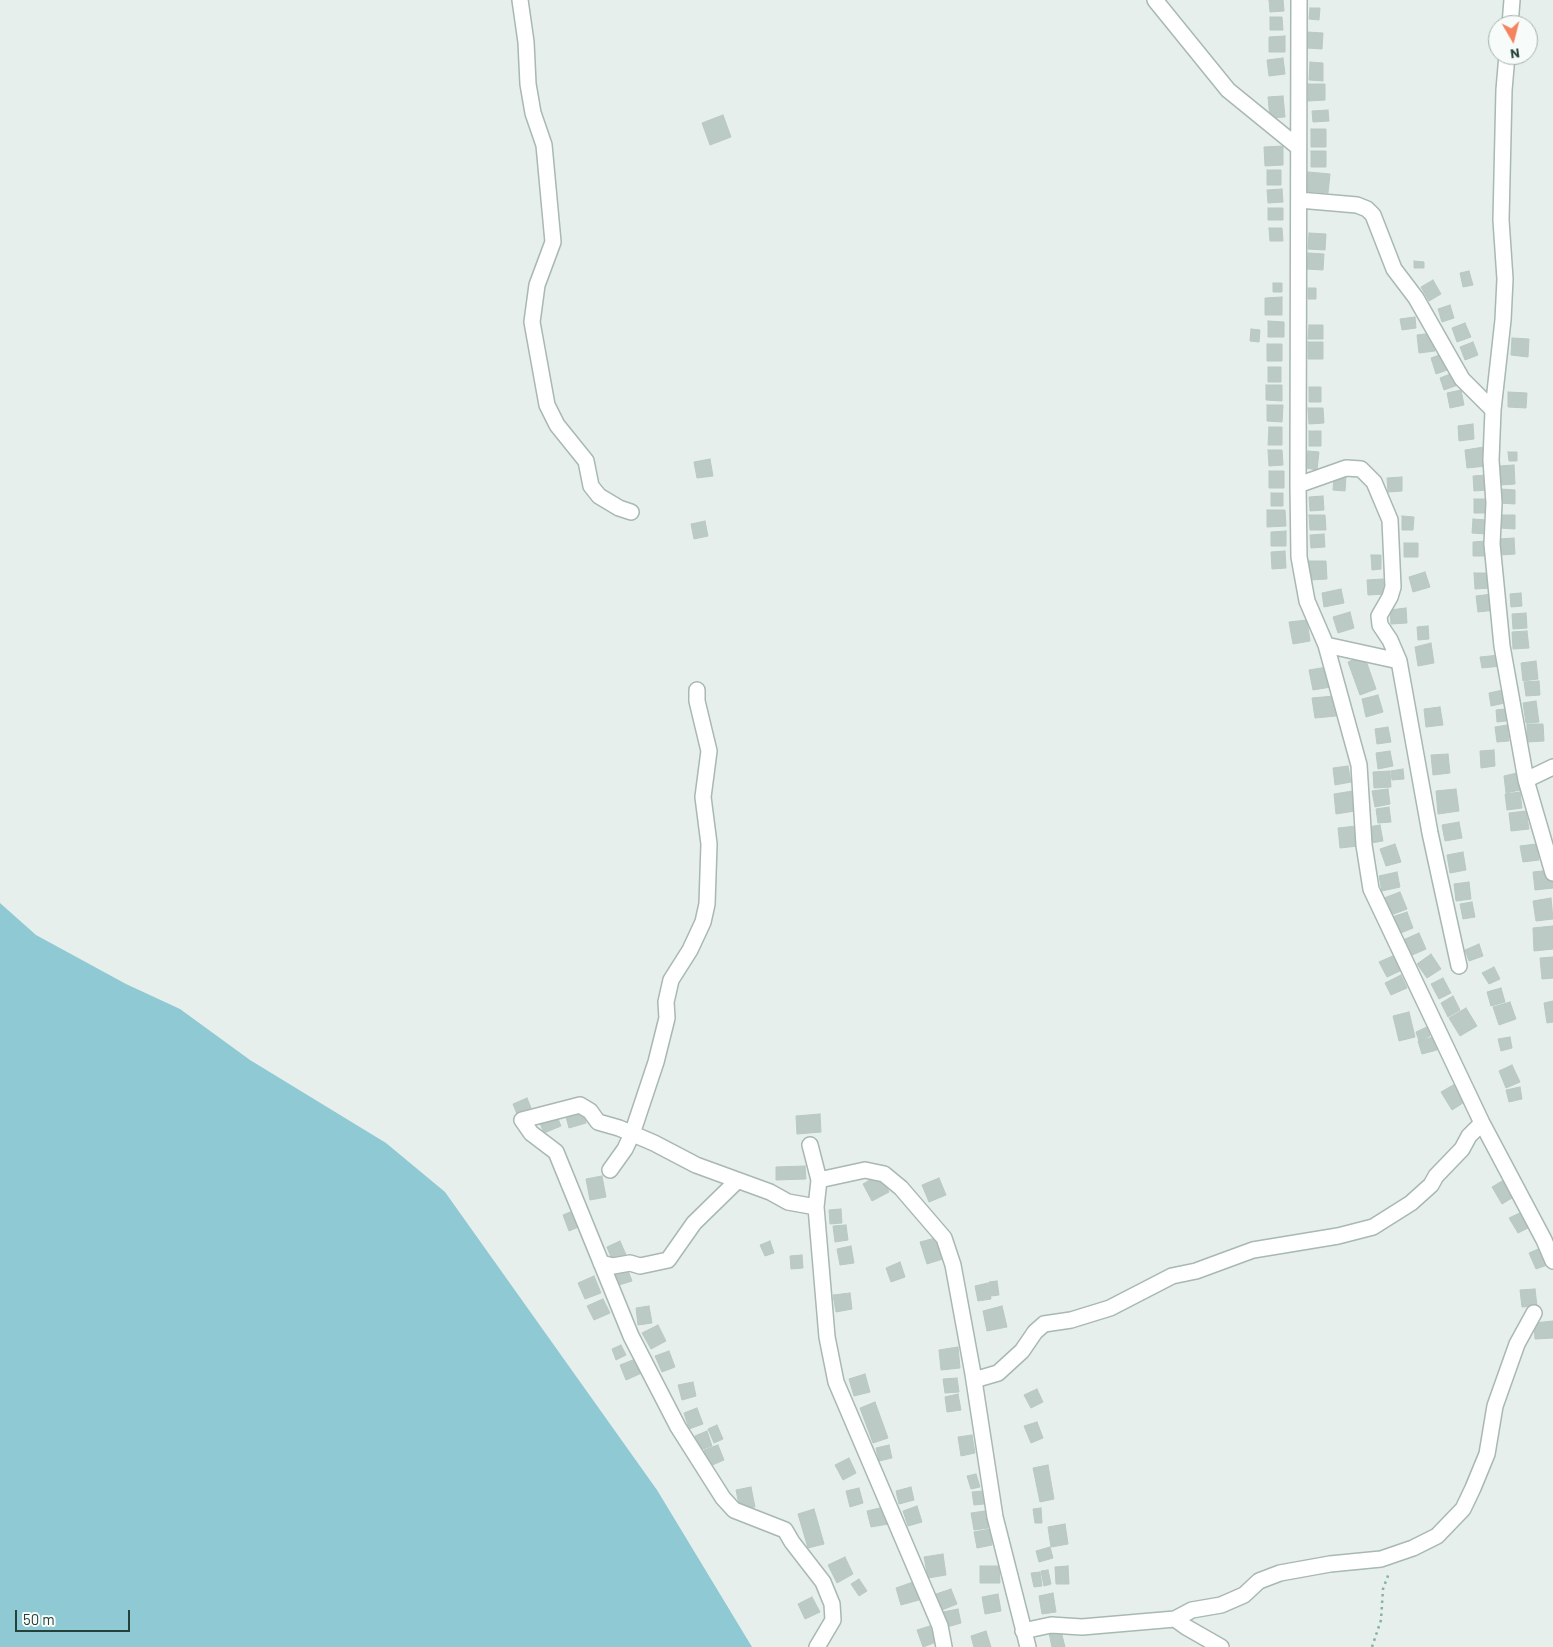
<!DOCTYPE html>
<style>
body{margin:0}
#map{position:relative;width:1553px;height:1647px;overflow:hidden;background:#e6efeb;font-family:Barlow,sans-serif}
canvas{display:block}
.north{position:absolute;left:1488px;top:15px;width:50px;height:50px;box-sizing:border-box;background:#f7fbf9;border:1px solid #a3b1ad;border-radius:50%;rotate:172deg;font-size:14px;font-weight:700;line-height:20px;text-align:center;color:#24423a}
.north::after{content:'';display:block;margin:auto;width:18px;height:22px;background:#f4845f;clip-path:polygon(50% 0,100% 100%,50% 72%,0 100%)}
.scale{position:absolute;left:15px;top:1610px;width:115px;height:22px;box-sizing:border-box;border:2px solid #24423a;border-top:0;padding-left:6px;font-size:15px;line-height:18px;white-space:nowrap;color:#24423a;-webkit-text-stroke:4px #f7fbf9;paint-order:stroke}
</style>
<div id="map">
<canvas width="1553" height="1647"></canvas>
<div class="north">N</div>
<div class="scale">50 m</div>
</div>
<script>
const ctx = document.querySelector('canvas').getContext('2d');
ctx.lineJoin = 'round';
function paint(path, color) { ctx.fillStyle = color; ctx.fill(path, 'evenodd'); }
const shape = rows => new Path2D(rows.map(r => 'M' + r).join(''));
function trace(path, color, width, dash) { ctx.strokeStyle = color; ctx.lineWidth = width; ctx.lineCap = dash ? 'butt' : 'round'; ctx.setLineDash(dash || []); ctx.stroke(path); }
paint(shape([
 [0,903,36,935,126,984,180,1009,250,1060,386,1143,445,1192,657,1490,752,1647,0,1647]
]), '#8ec9d4');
const building = shape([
 [1269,0,1283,0,1284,11,1270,12,1269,0],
 [1310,8,1320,8,1319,20,1309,19,1310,8],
 [1270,17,1282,17,1283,30,1270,30,1270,17],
 [1307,32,1323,33,1322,49,1307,48,1307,32],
 [1285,36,1285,52,1269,52,1269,37,1285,36],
 [1283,58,1285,74,1269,76,1267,60,1283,58],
 [1310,62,1323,63,1323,81,1309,80,1310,62],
 [1308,84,1325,84,1325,100,1308,101,1308,84],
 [1283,96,1285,117,1270,118,1268,97,1283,96],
 [1328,110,1329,121,1313,122,1312,111,1328,110],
 [723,115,731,137,710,145,702,123,723,115],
 [1311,129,1326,129,1326,147,1311,147,1311,129],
 [1283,146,1283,165,1265,166,1264,147,1283,146],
 [1311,151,1326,151,1326,167,1311,167,1311,151],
 [1267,170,1281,170,1281,185,1267,185,1267,170],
 [1308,172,1330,174,1328,193,1306,191,1308,172],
 [1282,189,1283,202,1268,203,1267,190,1282,189],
 [1268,208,1283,208,1283,220,1268,220,1268,208],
 [1269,228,1282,228,1283,241,1270,241,1269,228],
 [1309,233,1326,234,1325,250,1308,249,1309,233],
 [1308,253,1324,254,1323,270,1307,269,1308,253],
 [1414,261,1424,262,1424,268,1414,268,1414,261],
 [1469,271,1473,285,1463,287,1460,273,1469,271],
 [1433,280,1441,294,1429,301,1421,287,1433,280],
 [1273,283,1282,283,1282,292,1273,292,1273,283],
 [1308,288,1316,288,1316,299,1308,299,1308,288],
 [1282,297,1282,315,1265,315,1265,298,1282,297],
 [1450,305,1454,318,1442,322,1438,309,1450,305],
 [1415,317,1416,328,1402,330,1400,319,1415,317],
 [1268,321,1284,322,1284,337,1268,337,1268,321],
 [1465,323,1471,337,1457,342,1452,328,1465,323],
 [1309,325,1323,325,1323,339,1308,339,1309,325],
 [1251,329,1260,330,1259,342,1250,341,1251,329],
 [1433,333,1435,351,1419,353,1417,335,1433,333],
 [1512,338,1529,339,1528,357,1511,355,1512,338],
 [1308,342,1323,342,1323,359,1308,359,1308,342],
 [1473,342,1478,355,1465,360,1460,347,1473,342],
 [1267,344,1282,344,1282,361,1267,361,1267,344],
 [1445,353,1450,369,1436,374,1431,358,1445,353],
 [1268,367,1281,367,1281,382,1268,382,1268,367],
 [1453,373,1458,385,1444,390,1440,378,1453,373],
 [1266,385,1282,385,1282,401,1266,400,1266,385],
 [1309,387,1321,387,1321,402,1309,402,1309,387],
 [1461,390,1464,405,1450,408,1447,393,1461,390],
 [1508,392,1527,393,1526,408,1508,407,1508,392],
 [1267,405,1283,405,1282,422,1267,421,1267,405],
 [1308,408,1323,408,1324,423,1309,424,1308,408],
 [1473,424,1474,439,1459,441,1458,426,1473,424],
 [1269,427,1282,427,1282,445,1268,445,1269,427],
 [1309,431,1321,431,1321,446,1309,446,1309,431],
 [1484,447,1486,466,1467,468,1465,450,1484,447],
 [1268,450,1282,450,1283,465,1269,466,1268,450],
 [1308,451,1319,452,1317,470,1306,468,1308,451],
 [1508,452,1517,452,1517,461,1509,461,1508,452],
 [710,459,713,476,697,478,694,462,710,459],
 [1514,465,1515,484,1500,485,1499,466,1514,465],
 [1269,471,1284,471,1284,488,1269,488,1269,471],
 [1487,475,1487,490,1474,491,1473,476,1487,475],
 [1334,476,1346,477,1345,491,1333,490,1334,476],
 [1402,477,1402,491,1388,492,1387,478,1402,477],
 [1501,489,1515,490,1515,504,1500,503,1501,489],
 [1271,493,1283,493,1283,506,1271,506,1271,493],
 [1323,496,1324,510,1310,511,1309,497,1323,496],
 [1474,499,1489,499,1488,513,1474,513,1474,499],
 [1267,510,1285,510,1286,526,1267,527,1267,510],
 [1309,515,1325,515,1326,530,1310,530,1309,515],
 [1501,515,1515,515,1515,529,1500,528,1501,515],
 [1402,516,1414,517,1413,530,1402,530,1402,516],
 [1473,519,1487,520,1486,534,1472,533,1473,519],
 [705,521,708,536,694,539,691,524,705,521],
 [1286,531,1286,546,1271,546,1271,532,1286,531],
 [1324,534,1325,547,1311,548,1310,535,1324,534],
 [1514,538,1515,554,1501,555,1499,539,1514,538],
 [1487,541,1488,556,1473,556,1473,542,1487,541],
 [1404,543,1418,543,1418,557,1404,557,1404,543],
 [1285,551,1286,568,1272,569,1271,552,1285,551],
 [1371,555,1381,555,1381,569,1372,570,1371,555],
 [1308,561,1326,561,1327,579,1309,580,1308,561],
 [1425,572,1430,587,1413,592,1409,577,1425,572],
 [1474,573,1490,573,1491,588,1475,589,1474,573],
 [1383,579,1385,594,1368,595,1367,580,1383,579],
 [1341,589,1344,603,1324,607,1322,593,1341,589],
 [1521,593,1522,606,1511,607,1510,594,1521,593],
 [1492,594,1495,610,1478,612,1476,596,1492,594],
 [1406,608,1407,623,1391,624,1390,610,1406,608],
 [1350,612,1354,628,1338,633,1333,617,1350,612],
 [1526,613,1527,628,1513,629,1512,614,1526,613],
 [1307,620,1310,641,1293,644,1289,622,1307,620],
 [1428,626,1429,639,1418,640,1417,627,1428,626],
 [1527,631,1529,648,1513,649,1512,632,1527,631],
 [1431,643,1434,663,1418,666,1415,647,1431,643],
 [1364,655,1376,689,1360,695,1348,662,1364,655],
 [1500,655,1501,666,1482,668,1480,657,1500,655],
 [1536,661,1538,679,1523,681,1521,663,1536,661],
 [1327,667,1331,687,1313,690,1309,670,1327,667],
 [1539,681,1540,695,1526,696,1524,682,1539,681],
 [1503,690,1505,703,1491,706,1489,693,1503,690],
 [1378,695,1383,712,1366,717,1362,699,1378,695],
 [1334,696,1336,716,1315,718,1312,698,1334,696],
 [1536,701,1539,722,1526,723,1523,703,1536,701],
 [1440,707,1443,725,1426,727,1424,709,1440,707],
 [1505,709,1506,721,1497,722,1496,710,1505,709],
 [1527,724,1543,724,1544,741,1527,742,1527,724],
 [1507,725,1509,741,1497,742,1495,727,1507,725],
 [1388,727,1391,742,1377,744,1375,729,1388,727],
 [1494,750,1495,766,1481,768,1480,751,1494,750],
 [1390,751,1393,766,1378,769,1376,753,1390,751],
 [1448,754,1450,773,1433,775,1431,755,1448,754],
 [1348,766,1351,782,1335,785,1333,768,1348,766],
 [1403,769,1404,779,1392,780,1391,771,1403,769],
 [1390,771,1391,787,1374,788,1373,772,1390,771],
 [1517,773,1520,790,1506,793,1504,776,1517,773],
 [1388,789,1390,804,1375,807,1372,791,1388,789],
 [1456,789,1459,811,1438,814,1436,791,1456,789],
 [1353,791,1355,811,1336,814,1334,794,1353,791],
 [1520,792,1522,808,1507,810,1505,794,1520,792],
 [1389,807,1391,822,1378,823,1376,809,1389,807],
 [1526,811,1529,829,1511,831,1509,813,1526,811],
 [1459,822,1462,838,1445,841,1442,825,1459,822],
 [1380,825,1383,841,1371,843,1368,827,1380,825],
 [1356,826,1358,846,1340,848,1338,828,1356,826],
 [1395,844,1401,862,1386,866,1380,849,1395,844],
 [1536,844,1539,860,1523,862,1520,846,1536,844],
 [1463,852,1466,870,1450,873,1447,855,1463,852],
 [1551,870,1553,888,1535,890,1533,872,1551,870],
 [1397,872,1400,887,1382,891,1379,876,1397,872],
 [1469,882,1471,899,1456,901,1454,884,1469,882],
 [1400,892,1407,909,1391,915,1384,898,1400,892],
 [1551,898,1553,919,1536,921,1533,901,1551,898],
 [1472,902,1475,917,1463,919,1460,904,1472,902],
 [1407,912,1413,928,1398,934,1392,917,1407,912],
 [1553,926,1553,949,1534,951,1533,928,1553,926],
 [1419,933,1426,949,1410,956,1403,940,1419,933],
 [1479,944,1483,956,1469,961,1465,950,1479,944],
 [1431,954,1441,969,1427,978,1417,964,1431,954],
 [1395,955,1402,970,1387,977,1379,962,1395,955],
 [1553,957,1553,978,1542,979,1540,958,1553,957],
 [1494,967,1500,979,1489,984,1482,973,1494,967],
 [1401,975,1407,988,1391,995,1385,983,1401,975],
 [1443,978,1451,993,1439,999,1431,984,1443,978],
 [1501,988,1505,1002,1491,1006,1487,992,1501,988],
 [1453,996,1460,1010,1448,1017,1441,1003,1453,996],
 [1553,1001,1553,1022,1547,1023,1544,1003,1553,1001],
 [1510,1002,1516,1019,1499,1025,1493,1007,1510,1002],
 [1466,1008,1477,1026,1460,1036,1449,1018,1466,1008],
 [1409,1012,1415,1037,1399,1041,1393,1016,1409,1012],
 [1427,1027,1430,1036,1419,1041,1416,1032,1427,1027],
 [1433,1037,1437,1050,1422,1054,1418,1041,1433,1037],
 [1510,1037,1512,1048,1501,1051,1498,1039,1510,1037],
 [1512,1065,1520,1082,1506,1088,1499,1071,1512,1065],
 [1455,1084,1466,1101,1452,1110,1441,1092,1455,1084],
 [1520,1087,1522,1099,1509,1102,1506,1090,1520,1087],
 [527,1098,531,1108,517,1114,513,1104,527,1098],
 [582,1109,586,1123,569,1128,565,1113,582,1109],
 [556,1114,561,1126,544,1133,539,1121,556,1114],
 [820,1114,821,1132,797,1134,796,1116,820,1114],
 [805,1166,806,1179,776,1180,776,1167,805,1166],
 [880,1174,889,1192,872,1201,863,1184,880,1174],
 [602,1176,606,1197,590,1200,586,1179,602,1176],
 [939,1178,946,1195,929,1202,922,1185,939,1178],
 [1507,1178,1517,1195,1502,1204,1492,1187,1507,1178],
 [841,1209,842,1223,830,1224,829,1210,841,1209],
 [575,1210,581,1226,569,1231,563,1215,575,1210],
 [1524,1211,1532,1226,1518,1233,1509,1218,1524,1211],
 [846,1225,848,1240,835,1242,833,1226,846,1225],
 [939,1237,946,1258,927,1264,920,1242,939,1237],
 [620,1241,627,1257,613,1262,607,1247,620,1241],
 [770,1241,774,1253,765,1256,760,1245,770,1241],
 [851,1246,854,1263,840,1265,837,1249,851,1246],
 [1543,1247,1550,1264,1536,1269,1529,1253,1543,1247],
 [802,1255,803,1268,791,1269,790,1256,802,1255],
 [900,1262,905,1277,891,1282,886,1268,900,1262],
 [626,1265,632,1281,619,1285,614,1270,626,1265],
 [594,1276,601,1293,585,1299,578,1283,594,1276],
 [997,1281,999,1295,991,1296,989,1282,997,1281],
 [988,1283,991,1299,978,1301,975,1286,988,1283],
 [1535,1289,1537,1306,1522,1307,1520,1290,1535,1289],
 [850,1293,852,1309,836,1312,833,1295,850,1293],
 [603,1299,610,1313,594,1320,587,1306,603,1299],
 [649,1306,652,1323,638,1325,636,1308,649,1306],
 [1002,1306,1007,1327,987,1331,983,1311,1002,1306],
 [1553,1321,1553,1338,1535,1339,1534,1323,1553,1321],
 [658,1325,666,1341,651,1349,642,1333,658,1325],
 [621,1345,626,1355,616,1360,612,1349,621,1345],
 [958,1347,960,1368,941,1370,939,1350,958,1347],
 [669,1351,675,1367,662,1372,655,1356,669,1351],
 [638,1358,644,1372,626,1380,620,1365,638,1358],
 [865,1374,870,1392,854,1396,849,1379,865,1374],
 [957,1378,959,1392,945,1393,943,1379,957,1378],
 [693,1382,696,1396,682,1400,678,1385,693,1382],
 [1037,1389,1043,1402,1031,1408,1024,1395,1037,1389],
 [958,1394,961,1410,947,1412,945,1397,958,1394],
 [875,1402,888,1438,873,1443,860,1408,875,1402],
 [697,1408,703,1424,689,1429,684,1413,697,1408],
 [1037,1422,1043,1438,1031,1443,1024,1426,1037,1422],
 [717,1425,723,1439,714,1443,708,1429,717,1425],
 [707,1431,712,1446,700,1450,695,1436,707,1431],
 [972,1435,975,1453,961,1456,958,1437,972,1435],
 [718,1445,724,1460,710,1466,704,1450,718,1445],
 [889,1445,892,1458,879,1461,876,1448,889,1445],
 [849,1458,856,1473,843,1480,835,1465,849,1458],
 [1048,1465,1054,1499,1040,1502,1033,1468,1048,1465],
 [976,1474,980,1487,971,1489,967,1476,976,1474],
 [751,1487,755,1507,740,1509,736,1490,751,1487],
 [911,1487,914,1500,899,1504,896,1491,911,1487],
 [859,1488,863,1503,850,1507,846,1491,859,1488],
 [982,1491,984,1504,974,1505,972,1492,982,1491],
 [917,1506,922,1522,908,1526,903,1511,917,1506],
 [884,1507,888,1524,871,1527,867,1511,884,1507],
 [1041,1508,1042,1523,1035,1523,1033,1509,1041,1508],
 [814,1509,824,1544,808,1548,798,1514,814,1509],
 [985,1511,988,1528,974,1530,971,1513,985,1511],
 [1065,1524,1068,1544,1051,1547,1048,1527,1065,1524],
 [990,1529,992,1545,977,1548,974,1532,990,1529],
 [1050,1547,1053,1558,1039,1562,1036,1551,1050,1547],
 [943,1554,946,1575,928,1578,924,1557,943,1554],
 [845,1557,853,1574,837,1583,828,1565,845,1557],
 [980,1566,999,1566,1000,1583,980,1583,980,1566],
 [1068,1566,1069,1584,1056,1584,1055,1567,1068,1566],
 [1048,1570,1051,1584,1044,1586,1041,1571,1048,1570],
 [1040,1572,1042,1586,1034,1587,1031,1573,1040,1572],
 [859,1579,867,1591,859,1596,851,1584,859,1579],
 [913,1582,919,1600,901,1605,896,1588,913,1582],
 [951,1589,957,1604,942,1610,936,1594,951,1589],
 [1053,1593,1056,1612,1042,1614,1039,1596,1053,1593],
 [998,1594,1001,1611,985,1614,982,1597,998,1594],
 [812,1597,820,1612,805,1619,798,1604,812,1597],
 [958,1609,961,1623,947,1627,943,1612,958,1609],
 [933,1625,939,1641,923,1647,917,1630,933,1625],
 [986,1631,991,1647,974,1647,971,1636,986,1631],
 [1061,1631,1065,1647,1052,1647,1049,1633,1061,1631]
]);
paint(building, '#bbcac4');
trace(building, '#b8c9c2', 1);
const minor = shape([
 [520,0,526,42,528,84,533,113,544,145,553,242,537,285,532,322,547,405,557,425,586,461,591,486,599,496,619,508,631,512],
 [1155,0,1228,90,1298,147],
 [1299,0,1298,485,1299,557,1307,601,1326,645,1359,765,1364,845,1371,889,1482,1123,1544,1240,1553,1261],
 [1510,25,1512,0],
 [1507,55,1504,90,1501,220,1505,279,1503,320,1493,410,1491,460,1494,503,1492,544,1502,646,1526,780,1553,873],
 [1299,200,1357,205,1367,209,1373,215,1394,269,1416,298,1462,379,1493,410],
 [1298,485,1346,468,1361,469,1374,482,1390,520,1393,587,1390,597,1379,616,1380,625,1390,640,1399,661,1430,833,1459,966],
 [1326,645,1399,661],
 [1526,780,1553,767],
 [810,1145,819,1180,816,1207,827,1337,836,1382,940,1626,944,1647],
 [610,1170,625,1149,632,1134,656,1062,667,1018,666,1002,671,980,690,950,703,922,707,904,709,844,703,797,709,751,697,701,697,690],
 [819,1180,865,1170,884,1174,901,1188,944,1238,953,1265,973,1374,995,1517,1028,1647],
 [816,1207,788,1202,770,1192,696,1165,654,1143,619,1128,598,1122,590,1111,580,1105,522,1120,531,1133,556,1152,631,1336,678,1427,723,1498,734,1510,785,1530,792,1542,823,1582,832,1604,833,1620,817,1647],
 [601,1263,613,1266,630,1263,640,1266,668,1260,694,1223,737,1181],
 [974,1380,998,1373,1022,1351,1035,1332,1044,1324,1071,1320,1110,1308,1172,1276,1196,1271,1253,1250,1338,1236,1373,1227,1411,1203,1431,1185,1436,1176,1462,1149,1469,1136,1482,1123],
 [1175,1619,1186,1627,1221,1647],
 [1023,1631,1051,1625,1082,1627,1175,1619,1192,1610,1221,1605,1244,1595,1259,1581,1280,1573,1330,1564,1381,1559,1413,1548,1437,1536,1463,1509,1473,1488,1487,1454,1495,1406,1517,1344,1534,1313]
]);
trace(minor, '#a8b8b2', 18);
trace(shape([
 [1372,1647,1381,1620,1383,1589,1389,1573]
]), '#86b3a5', 2.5, [2.5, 4]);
trace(minor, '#fff', 15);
</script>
